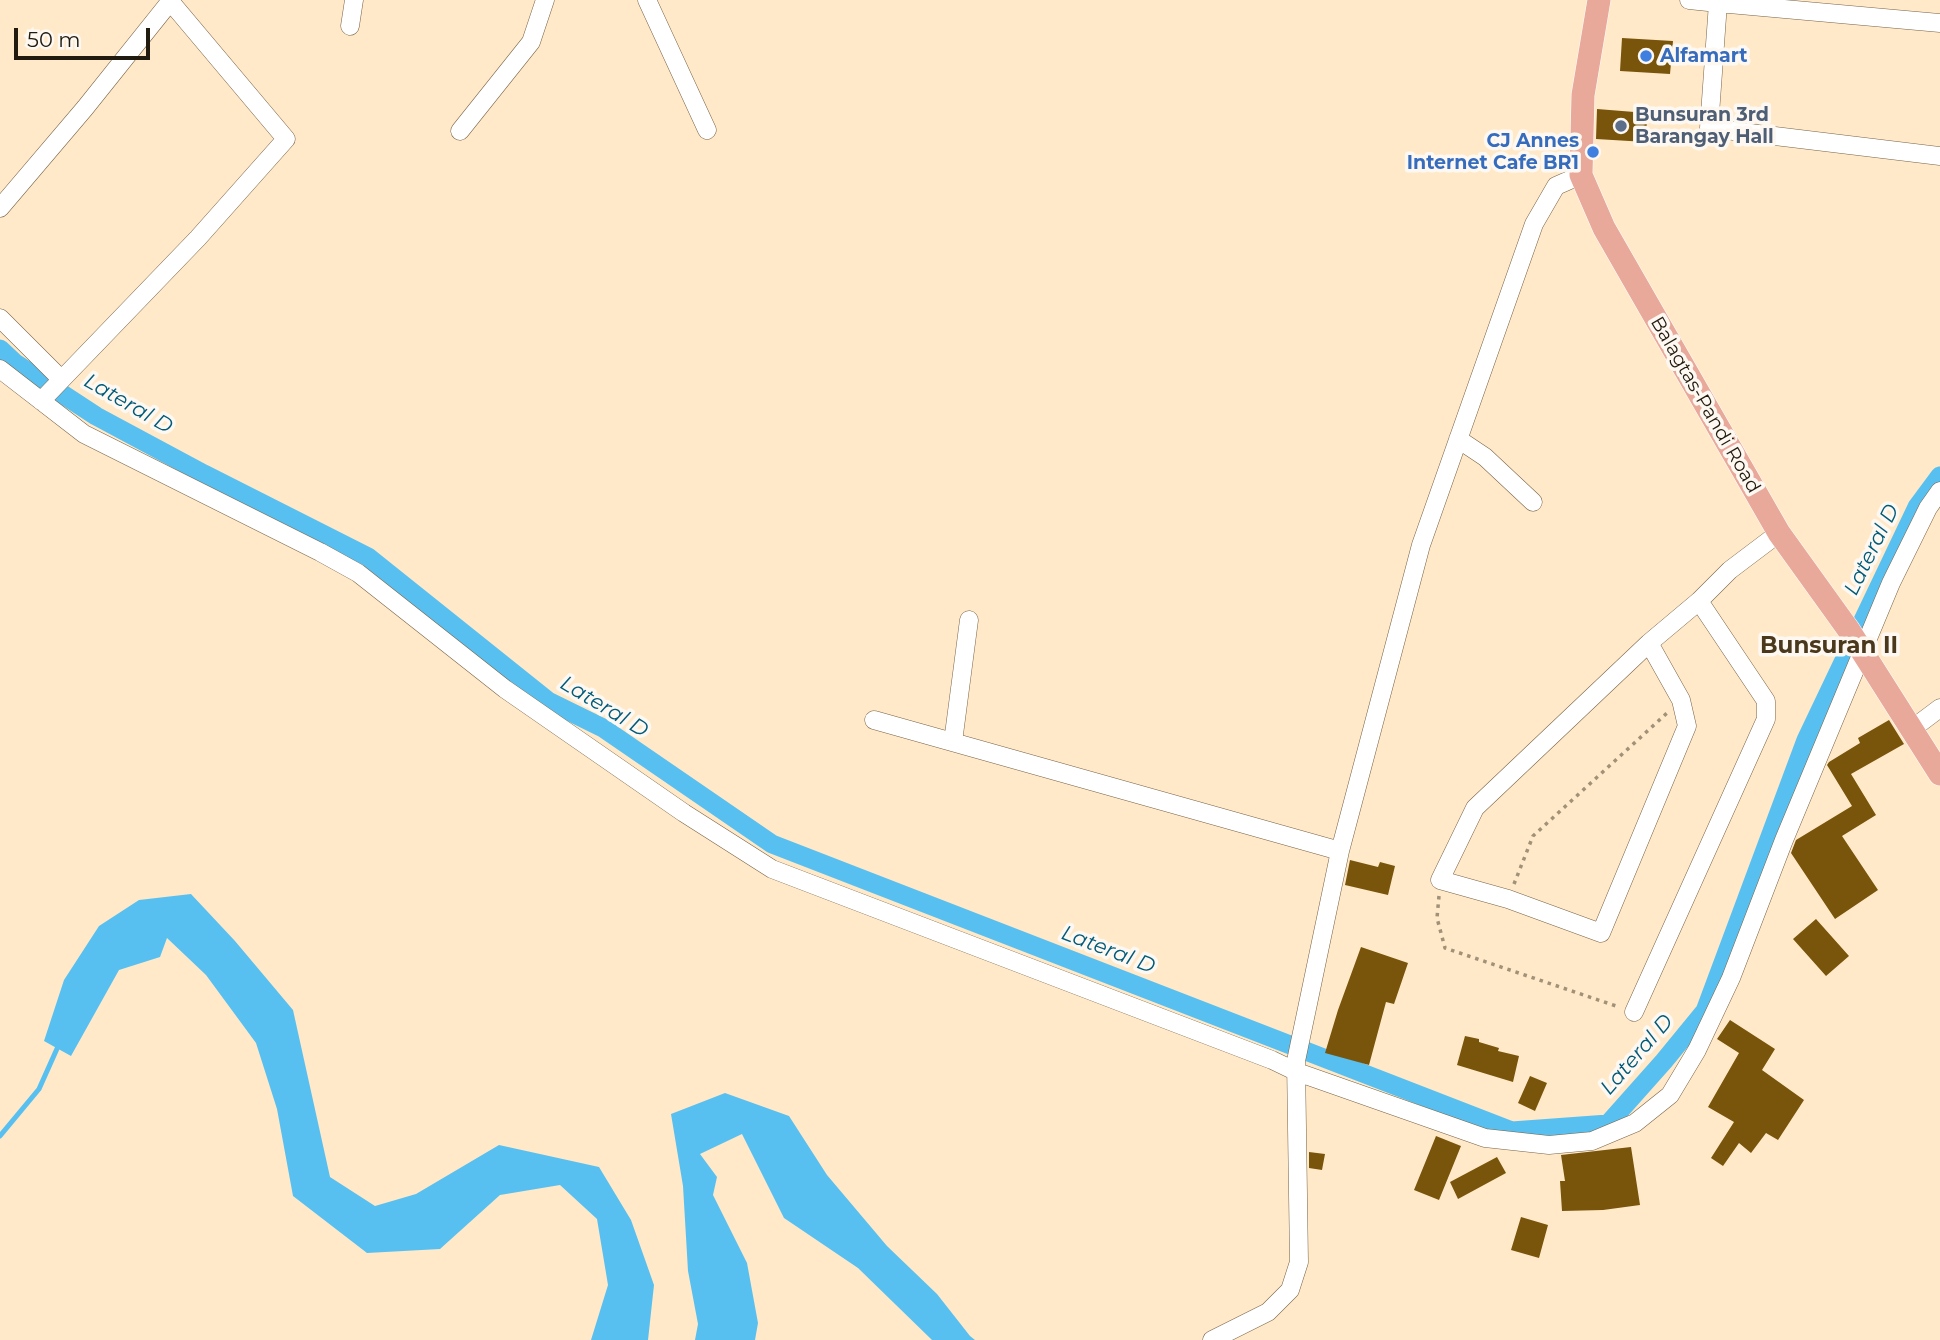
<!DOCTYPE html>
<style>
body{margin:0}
#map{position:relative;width:1940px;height:1340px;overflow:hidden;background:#ffe9c8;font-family:Montserrat,sans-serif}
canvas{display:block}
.scale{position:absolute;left:14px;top:28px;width:136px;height:32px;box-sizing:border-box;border:4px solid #211a0e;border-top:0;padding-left:9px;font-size:21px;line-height:24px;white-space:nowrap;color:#211a0e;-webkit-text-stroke:5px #fdf9f2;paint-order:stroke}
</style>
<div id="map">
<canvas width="1940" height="1340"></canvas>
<div class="scale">50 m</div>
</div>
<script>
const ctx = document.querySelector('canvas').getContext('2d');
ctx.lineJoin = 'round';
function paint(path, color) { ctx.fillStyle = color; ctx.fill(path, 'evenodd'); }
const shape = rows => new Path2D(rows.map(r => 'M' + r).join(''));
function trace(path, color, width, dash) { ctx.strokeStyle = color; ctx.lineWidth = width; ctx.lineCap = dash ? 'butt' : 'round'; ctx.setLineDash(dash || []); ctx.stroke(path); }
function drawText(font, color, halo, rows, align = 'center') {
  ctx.font = font + ' Montserrat,sans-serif'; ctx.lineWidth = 7; ctx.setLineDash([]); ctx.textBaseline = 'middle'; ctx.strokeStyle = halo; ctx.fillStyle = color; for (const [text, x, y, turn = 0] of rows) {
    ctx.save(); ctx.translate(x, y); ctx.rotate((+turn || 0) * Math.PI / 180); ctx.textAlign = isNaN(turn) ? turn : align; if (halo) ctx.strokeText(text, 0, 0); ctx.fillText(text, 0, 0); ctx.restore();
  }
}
paint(shape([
 [191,894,235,941,293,1010,330,1177,375,1206,416,1194,499,1145,599,1167,631,1220,654,1285,648,1340,591,1340,608,1285,597,1219,560,1185,500,1195,440,1249,367,1253,293,1196,277,1109,256,1043,206,975,167,938,160,957,119,970,71,1056,44,1041,64,980,99,926,139,900],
 [725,1093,789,1116,827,1175,887,1246,937,1294,970,1336,975,1340,932,1340,858,1268,784,1218,742,1134,700,1154,717,1177,713,1195,747,1263,758,1323,755,1340,695,1340,698,1324,688,1271,683,1186,671,1114]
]), '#58c0f1');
trace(shape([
 [0,1136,39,1089,60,1042]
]), '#58c0f1', 5);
trace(shape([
 [0,349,15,363,96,416,204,474,368,557,548,701,603,728,772,844,1512,1131,1608,1124,1664,1061,1705,1011,1806,740,1917,507,1940,476]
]), '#58c0f1', 19);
paint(shape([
 [1622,38,1673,41,1670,74,1620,71],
 [1597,109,1647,113,1646,142,1596,139],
 [1889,720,1904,744,1851,774,1876,815,1842,836,1878,890,1835,919,1791,853,1796,840,1852,806,1827,765,1829,762,1860,743,1858,738],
 [1350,860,1378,867,1380,862,1395,866,1388,895,1345,885],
 [1816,919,1849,956,1826,976,1793,939],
 [1361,947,1408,963,1394,1004,1386,1002,1369,1065,1325,1053,1338,1010],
 [1730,1020,1775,1049,1762,1070,1804,1100,1778,1140,1766,1133,1751,1153,1739,1143,1723,1166,1711,1158,1734,1122,1708,1107,1739,1053,1717,1039],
 [1465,1036,1479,1039,1479,1042,1499,1048,1498,1051,1519,1056,1513,1082,1457,1065],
 [1530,1076,1547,1083,1535,1111,1518,1103],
 [1436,1136,1461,1146,1439,1200,1414,1190],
 [1631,1147,1640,1205,1603,1210,1562,1211,1560,1181,1565,1181,1561,1155],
 [1309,1152,1325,1154,1322,1170,1309,1168],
 [1497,1157,1506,1173,1458,1199,1450,1182],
 [1521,1217,1548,1225,1539,1258,1511,1250]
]), '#79540b');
const minor = shape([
 [647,0,707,130],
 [1689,0,1718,3],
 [1940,23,1718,3,1709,128,1940,156],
 [350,26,354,0],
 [460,131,531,42,545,0],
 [0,208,85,108,169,3],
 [0,318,61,379],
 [0,369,84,434,320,552,358,573,505,689,684,813,772,869,1272,1060,1297,1072,1485,1138,1549,1145,1592,1141,1635,1123,1670,1095,1697,1050,1731,978,1784,840,1891,583,1928,508,1940,491],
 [41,401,198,238,286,139,169,0],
 [1458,439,1485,457,1533,502],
 [1699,601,1730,570,1779,533],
 [874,720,1340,851],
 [1912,729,1940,708],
 [953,742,969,620],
 [1634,1012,1766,719,1766,701,1699,601,1649,643,1475,808,1440,880,1508,899,1601,933,1687,726,1681,700,1649,643],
 [1212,1340,1268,1312,1290,1290,1299,1262,1296,1061,1340,851,1421,545,1534,224,1556,186,1581,175]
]);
const major = shape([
 [1599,0,1583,95,1581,175,1604,228,1779,533,1848,629,1940,774]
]);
trace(minor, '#776347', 19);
trace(major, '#fff', 24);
trace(shape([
 [1514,884,1533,836,1667,713],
 [1439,896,1437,918,1445,948,1619,1007]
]), '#a09179', 3.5, [3.5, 5]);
trace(minor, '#fff', 18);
trace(major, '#e8a99b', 23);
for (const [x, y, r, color] of [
 [1646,56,7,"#3f7fe0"],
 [1621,126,7,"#5c6f8a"],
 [1593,152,7,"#3f7fe0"]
]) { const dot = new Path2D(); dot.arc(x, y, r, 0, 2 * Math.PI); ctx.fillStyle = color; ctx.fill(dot); trace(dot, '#fdf9f2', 2.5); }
drawText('bold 19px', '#366cbe', '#fdf9f2', [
 ["Alfamart",1660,56],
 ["CJ Annes",1579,141,"right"],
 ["Internet Cafe BR1",1579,163,"right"]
], 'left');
drawText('bold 19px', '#4e5e75', '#fdf9f2', [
 ["Bunsuran 3rd",1635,115],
 ["Barangay Hall",1635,137]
], 'left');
drawText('19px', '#211a0e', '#fdf9f2', [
 ["Balagtas-Pandi Road",1705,405,60]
]);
drawText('italic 21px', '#005a7a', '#fdf9f2', [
 ["Lateral D",128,404,30],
 ["Lateral D",1872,550,-64],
 ["Lateral D",604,707,31],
 ["Lateral D",1108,950,21],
 ["Lateral D",1637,1055,-49]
]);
drawText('bold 23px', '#4a381d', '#fdf9f2', [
 ["Bunsuran II",1829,646]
]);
</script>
